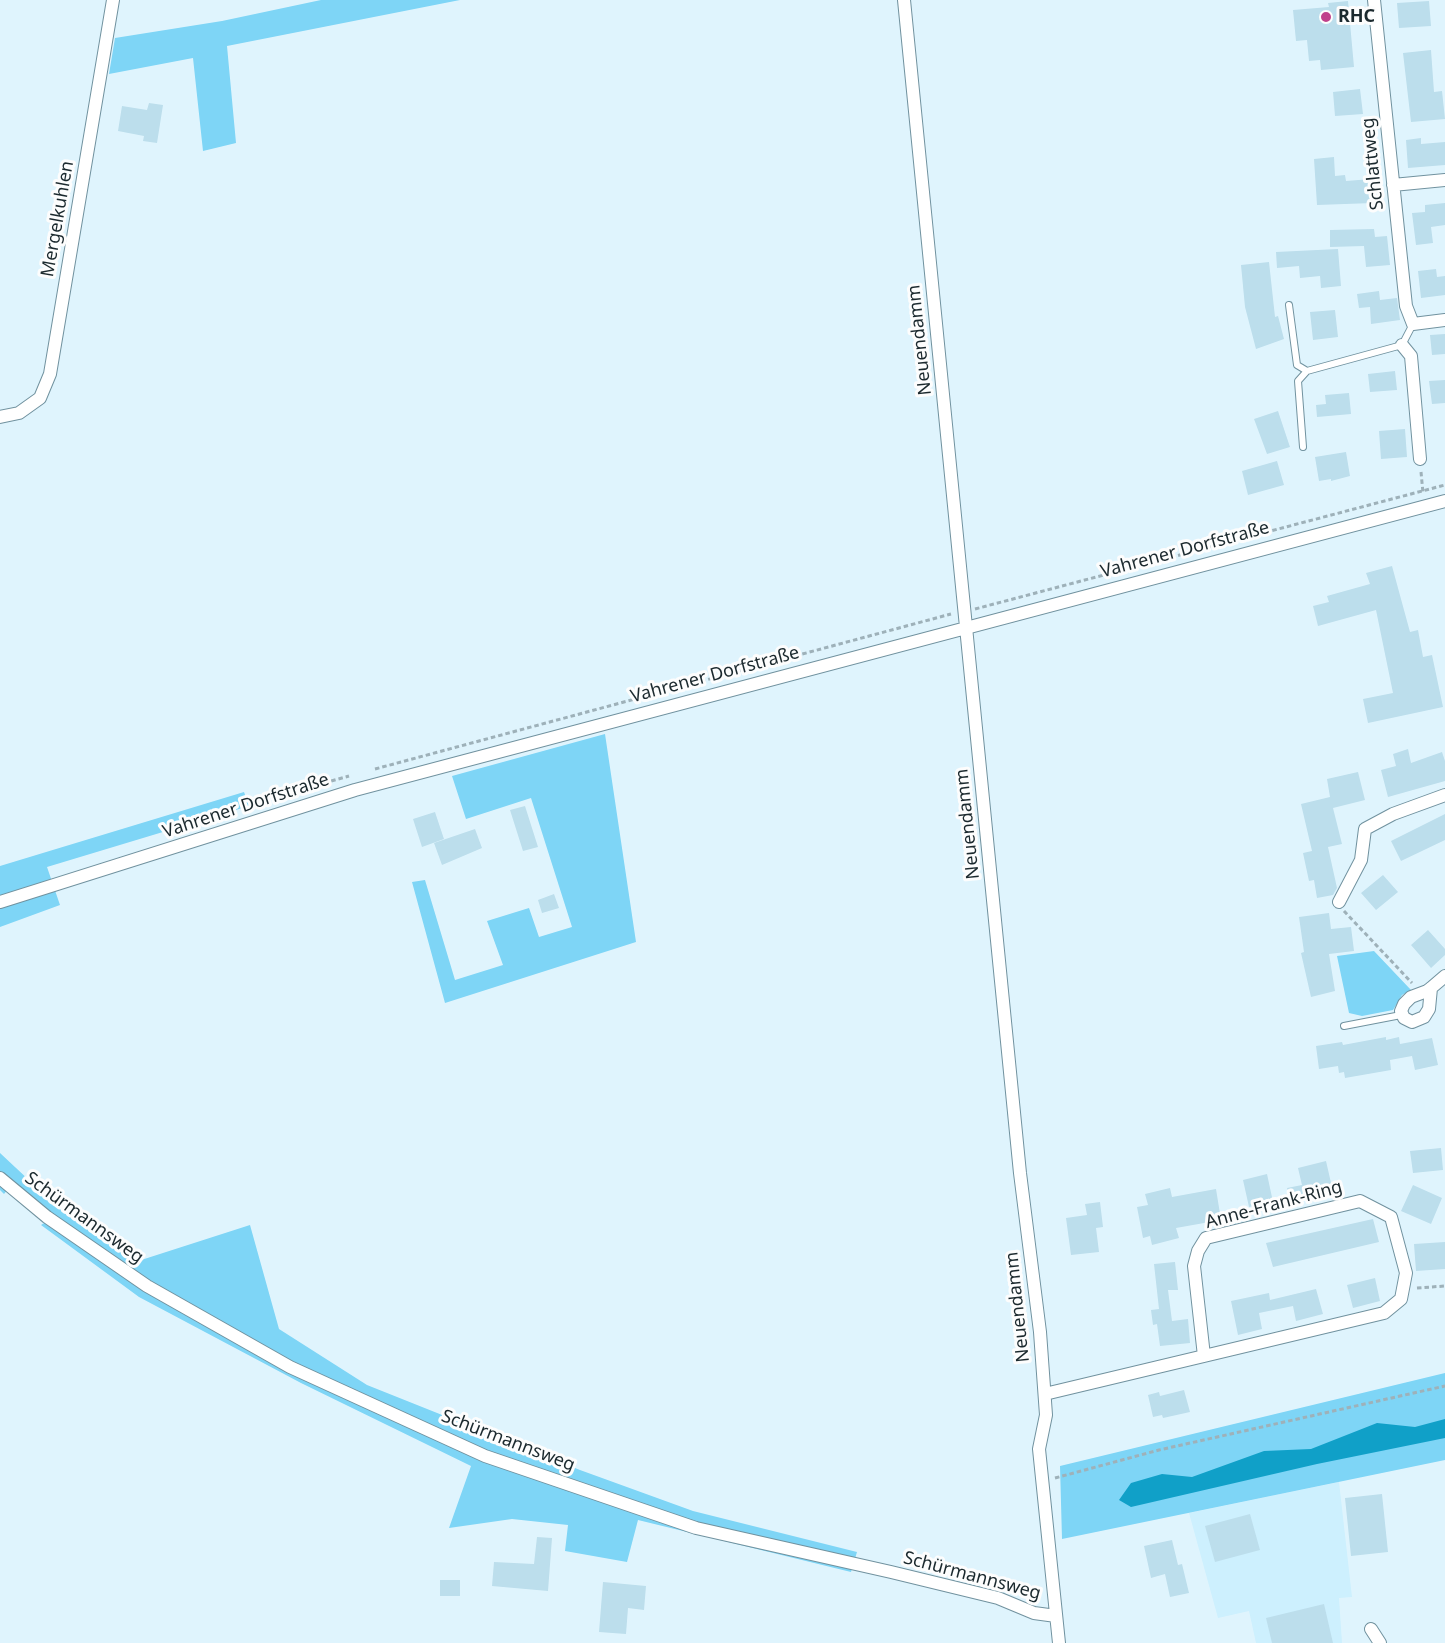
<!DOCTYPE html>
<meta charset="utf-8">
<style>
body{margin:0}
canvas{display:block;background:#dff4fd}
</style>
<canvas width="1445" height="1643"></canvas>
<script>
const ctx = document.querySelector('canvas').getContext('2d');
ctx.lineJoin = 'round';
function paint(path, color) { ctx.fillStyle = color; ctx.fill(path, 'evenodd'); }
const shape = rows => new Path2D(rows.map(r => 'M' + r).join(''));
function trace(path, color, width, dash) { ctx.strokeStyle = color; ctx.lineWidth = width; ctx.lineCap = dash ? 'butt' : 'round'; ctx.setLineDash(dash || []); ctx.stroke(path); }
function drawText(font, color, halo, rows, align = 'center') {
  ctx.font = font + ' "Noto Sans",sans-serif'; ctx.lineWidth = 6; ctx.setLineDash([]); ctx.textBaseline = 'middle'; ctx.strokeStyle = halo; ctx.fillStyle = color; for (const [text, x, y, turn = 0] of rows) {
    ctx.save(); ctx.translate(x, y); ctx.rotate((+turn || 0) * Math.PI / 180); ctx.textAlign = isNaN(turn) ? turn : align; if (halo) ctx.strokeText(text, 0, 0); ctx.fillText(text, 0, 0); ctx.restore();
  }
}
paint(shape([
 [1339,1482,1352,1597,1339,1598,1342,1643,1256,1643,1249,1611,1218,1618,1189,1513]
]), '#cdf0fe');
paint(shape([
 [321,0,460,0,227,46,236,143,203,151,193,58,109,74,115,38,222,21],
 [605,734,636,942,445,1003,412,882,425,880,455,980,503,965,487,921,529,908,539,937,572,927,531,798,466,819,452,776],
 [244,792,249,806,47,867,60,905,0,927,0,866],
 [1374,951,1411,990,1402,995,1393,1010,1362,1016,1349,1013,1337,956],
 [0,1153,62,1211,135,1262,250,1225,279,1329,367,1385,580,1470,693,1511,857,1552,851,1572,638,1520,627,1562,565,1551,568,1525,512,1519,449,1528,471,1466,301,1383,139,1297,41,1225,52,1218,13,1183,4,1194,0,1190],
 [1445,1373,1445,1460,1062,1539,1060,1466]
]), '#7ed5f6');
paint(shape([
 [1445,1419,1445,1438,1317,1464,1131,1507,1119,1500,1131,1483,1162,1474,1192,1477,1264,1451,1311,1449,1377,1423,1415,1427]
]), '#10a0c8');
paint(shape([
 [1348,1,1354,67,1321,70,1320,60,1309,61,1307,40,1296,41,1293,10,1329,7,1328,3],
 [1429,1,1431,26,1399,28,1397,3],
 [1431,50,1434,92,1442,91,1445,119,1411,122,1403,53],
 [1360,89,1363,114,1335,116,1333,92],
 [149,103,163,105,157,143,143,141,144,136,118,131,122,106,147,110],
 [1421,138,1421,144,1445,142,1445,165,1408,168,1406,140],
 [1334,157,1335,176,1345,175,1346,181,1371,179,1373,203,1317,205,1314,159],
 [1445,203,1445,225,1431,227,1433,243,1416,245,1412,213,1425,212,1425,205],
 [1374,229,1375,237,1387,236,1390,265,1366,267,1364,246,1330,247,1330,230],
 [1338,249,1341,286,1321,288,1320,276,1300,278,1299,266,1277,268,1276,252],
 [1269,262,1275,317,1278,316,1284,339,1256,349,1245,307,1241,265],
 [1436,269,1437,277,1445,276,1445,295,1421,298,1418,271],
 [1379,291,1380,300,1397,298,1400,320,1371,324,1370,307,1359,308,1357,294],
 [1335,310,1338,337,1313,340,1310,312],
 [1445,334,1445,354,1432,355,1430,335],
 [1395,371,1397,390,1370,392,1368,374],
 [1445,380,1445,403,1432,404,1429,381],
 [1349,393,1351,414,1317,417,1316,405,1326,404,1325,395],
 [1278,411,1290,447,1267,454,1254,419],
 [1405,429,1407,457,1381,459,1379,431],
 [1346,452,1350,476,1331,481,1331,479,1319,481,1315,457],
 [1277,461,1284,485,1248,495,1242,471],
 [1392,566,1410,632,1418,630,1423,657,1432,655,1443,707,1368,723,1363,699,1393,693,1376,610,1318,626,1313,606,1329,602,1327,596,1370,584,1366,573],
 [1408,749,1411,763,1442,752,1445,761,1445,781,1388,797,1381,770,1396,766,1393,754],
 [1358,772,1365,800,1333,808,1342,844,1328,847,1337,888,1333,895,1317,898,1314,880,1309,881,1303,853,1312,851,1301,804,1330,797,1327,779],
 [525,806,538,847,523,851,510,810],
 [435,812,444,839,422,847,413,819],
 [1445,814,1445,840,1401,861,1391,841],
 [475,829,482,848,442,865,434,843],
 [1383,875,1398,892,1376,910,1361,893],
 [554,894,559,908,542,913,538,900],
 [1329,913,1331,929,1351,927,1354,951,1329,954,1335,991,1311,997,1301,953,1304,952,1299,917],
 [1428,930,1445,949,1445,955,1431,968,1411,945],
 [1386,1037,1386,1040,1399,1037,1400,1044,1432,1038,1438,1065,1415,1070,1412,1056,1390,1060,1391,1070,1345,1078,1344,1072,1339,1073,1338,1066,1319,1069,1316,1046,1342,1042,1343,1045],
 [1441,1148,1443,1170,1413,1173,1410,1151],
 [1326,1161,1334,1196,1306,1203,1305,1198,1290,1201,1287,1188,1302,1185,1298,1168],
 [1267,1174,1273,1202,1249,1207,1243,1180],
 [1413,1185,1442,1198,1431,1224,1401,1211],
 [1170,1188,1172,1197,1216,1189,1221,1220,1176,1228,1179,1238,1152,1245,1150,1236,1143,1238,1137,1207,1148,1205,1145,1194],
 [1100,1202,1103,1227,1096,1228,1099,1252,1071,1255,1066,1218,1087,1215,1085,1204],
 [1373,1219,1379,1242,1273,1267,1266,1243],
 [1445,1242,1445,1269,1416,1271,1414,1244],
 [1175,1262,1178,1290,1168,1290,1172,1321,1188,1319,1190,1343,1160,1346,1157,1324,1153,1325,1151,1310,1159,1309,1154,1264],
 [1375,1278,1380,1301,1353,1308,1347,1285],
 [1316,1289,1323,1314,1296,1321,1293,1306,1259,1313,1262,1329,1238,1335,1231,1301,1269,1293,1270,1300],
 [1184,1390,1190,1412,1163,1418,1162,1415,1153,1417,1148,1395,1159,1392,1160,1396],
 [1382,1494,1388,1552,1351,1556,1345,1498],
 [1250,1514,1260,1550,1215,1562,1205,1526],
 [537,1537,552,1538,548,1591,492,1586,494,1562,534,1564],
 [1172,1540,1178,1565,1182,1564,1189,1593,1170,1597,1165,1574,1151,1578,1144,1546],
 [440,1580,460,1580,460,1596,440,1596],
 [603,1582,646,1586,644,1610,628,1608,626,1634,599,1632],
 [1324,1604,1333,1643,1272,1643,1266,1618]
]), '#bcdeec');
const lane = shape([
 [1289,305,1297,365,1307,371],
 [1303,447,1298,381,1307,371,1402,345,1413,324],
 [1344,1026,1401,1015]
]);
const street = shape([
 [904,0,1020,1173,1040,1332,1046,1415,1039,1449,1059,1643],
 [1374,0,1406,306,1413,324,1445,320],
 [1393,185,1445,180],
 [1402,345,1411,356,1420,459],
 [0,417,19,413,40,398,50,374,113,0],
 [0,902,355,790,1445,501],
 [1339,902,1361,860,1365,829,1393,814,1445,795],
 [1431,988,1429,1009,1424,1017,1412,1022,1404,1018,1401,1011,1404,1004,1411,997,1427,991,1431,988,1445,976],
 [0,1178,47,1217,147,1286,290,1367,485,1456,696,1528,891,1572,998,1598,1034,1613,1056,1616],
 [1045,1393,1049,1393,1204,1356,1384,1313,1401,1299,1406,1273,1391,1217,1360,1201,1206,1238,1198,1251,1194,1266,1204,1356],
 [1371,1629,1380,1643]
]);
trace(lane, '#71929f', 8);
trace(street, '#71929f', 14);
trace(shape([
 [1421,472,1423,493],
 [975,609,1445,485],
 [375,769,951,614],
 [289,796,303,789,349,776],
 [1344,911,1412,983],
 [1417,1288,1445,1286],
 [1055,1478,1159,1450,1445,1386]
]), '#9eb1b9', 3, [4.5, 3]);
trace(lane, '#fff', 6);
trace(street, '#fff', 12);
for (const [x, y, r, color] of [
 [1326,17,6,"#c0408b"]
]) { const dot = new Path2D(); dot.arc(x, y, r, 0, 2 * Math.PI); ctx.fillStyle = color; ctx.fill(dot); trace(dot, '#fdfdfd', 2); }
drawText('bold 18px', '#1b292e', '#fdfdfd', [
 ["RHC",1338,17]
], 'left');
drawText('18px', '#1b292e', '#fdfdfd', [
 ["Schlattweg",1373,164,-96],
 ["Mergelkuhlen",58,219,-80],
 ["Neuendamm",920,340,-96],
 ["Vahrener Dorfstraße",1185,550,-15],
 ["Vahrener Dorfstraße",715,675,-15],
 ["Vahrener Dorfstraße",246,806,-18],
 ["Neuendamm",968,824,-96],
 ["Anne-Frank-Ring",1274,1205,-15],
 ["Schürmannsweg",84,1218,36],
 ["Neuendamm",1018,1307,-96],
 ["Schürmannsweg",508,1441,21],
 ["Schürmannsweg",972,1576,15]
]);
</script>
